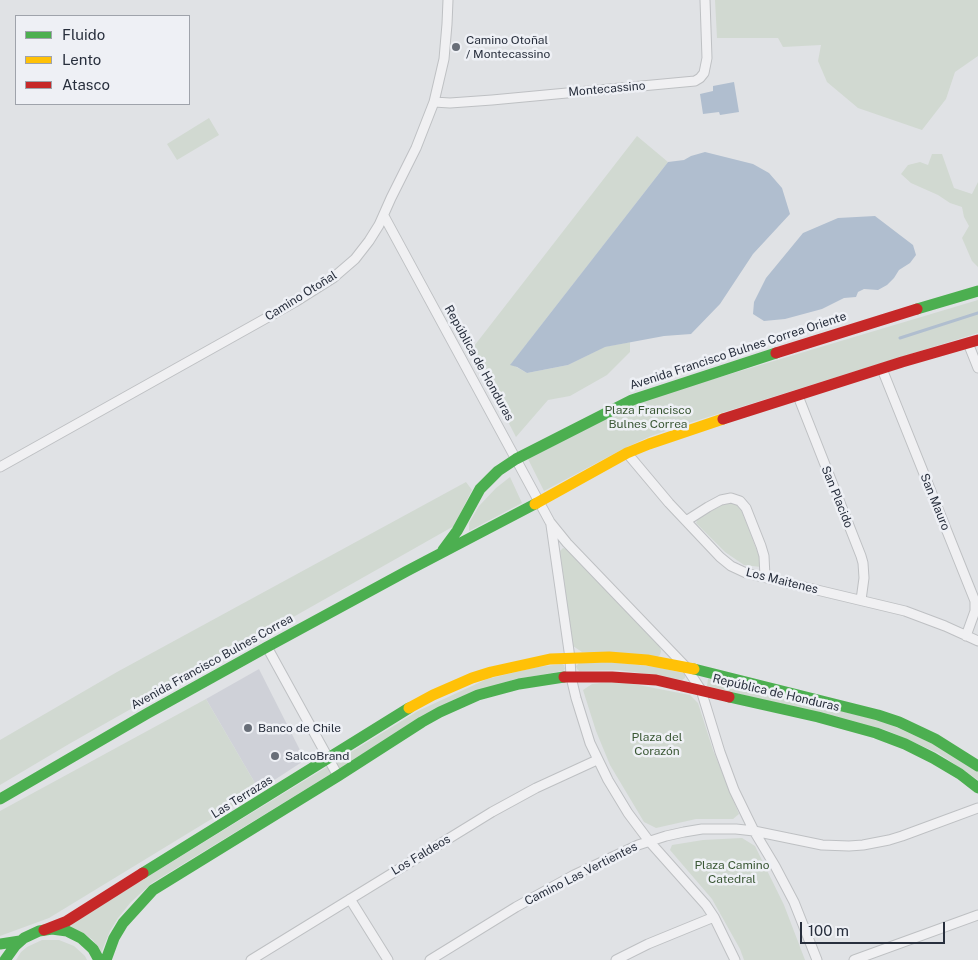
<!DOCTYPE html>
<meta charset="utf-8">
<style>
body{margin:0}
#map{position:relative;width:978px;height:960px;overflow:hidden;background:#e0e2e5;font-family:"Public Sans",sans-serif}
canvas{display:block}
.legend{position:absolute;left:15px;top:15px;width:175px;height:90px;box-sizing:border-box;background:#eef0f5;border:1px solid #9fa3ab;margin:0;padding:6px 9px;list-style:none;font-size:15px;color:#282f3d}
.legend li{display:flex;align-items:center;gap:10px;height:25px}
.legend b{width:25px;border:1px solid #9fa3ab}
.scale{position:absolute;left:800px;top:922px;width:145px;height:22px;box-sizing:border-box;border:2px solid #282f3d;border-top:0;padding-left:6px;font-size:15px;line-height:18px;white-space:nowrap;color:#282f3d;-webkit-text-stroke:4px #eef0f5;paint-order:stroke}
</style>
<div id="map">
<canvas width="978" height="960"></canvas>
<ul class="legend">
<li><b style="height:6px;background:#4caf50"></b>Fluido</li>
<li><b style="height:6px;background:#ffc107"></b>Lento</li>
<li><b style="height:6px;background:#c62828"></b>Atasco</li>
</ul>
<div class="scale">100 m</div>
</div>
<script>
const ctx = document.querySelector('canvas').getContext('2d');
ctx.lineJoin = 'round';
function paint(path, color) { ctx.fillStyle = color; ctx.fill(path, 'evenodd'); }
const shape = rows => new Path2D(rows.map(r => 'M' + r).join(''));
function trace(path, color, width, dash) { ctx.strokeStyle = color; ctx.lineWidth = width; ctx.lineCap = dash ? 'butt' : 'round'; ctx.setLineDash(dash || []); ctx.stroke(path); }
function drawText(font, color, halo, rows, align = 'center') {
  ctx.font = font + ' "Public Sans",sans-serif'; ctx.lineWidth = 5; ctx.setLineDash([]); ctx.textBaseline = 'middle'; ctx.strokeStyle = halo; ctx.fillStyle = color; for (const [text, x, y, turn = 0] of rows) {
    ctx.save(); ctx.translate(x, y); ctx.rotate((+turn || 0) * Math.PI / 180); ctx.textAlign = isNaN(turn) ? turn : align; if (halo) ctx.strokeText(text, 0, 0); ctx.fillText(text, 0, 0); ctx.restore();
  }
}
paint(shape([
 [259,669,305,760,259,790,206,699]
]), '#cfd1d8');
paint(shape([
 [715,0,978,0,978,56,955,72,946,99,922,130,858,108,827,82,818,61,821,45,783,47,778,38,717,38],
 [209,118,219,135,177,160,167,144],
 [637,136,668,162,511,364,527,373,568,365,604,347,630,342,630,352,607,375,570,396,548,400,516,437,471,350],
 [932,154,942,154,954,188,972,194,978,182,978,267,972,261,962,238,969,226,964,217,962,207,950,203,938,195,911,183,901,174,908,165,920,162,928,165],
 [978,300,978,333,689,423,651,436,625,448,544,491,528,459,640,401],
 [510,477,522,503,469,531,469,523,479,506,496,488],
 [466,482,472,490,454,526,69,744,0,785,0,740,117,672],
 [734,502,741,509,759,556,761,567,744,565,725,552,696,523,698,518,726,503],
 [563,548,566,549,660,647,661,651,660,655,657,657,582,652,573,646,560,551],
 [610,662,657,667,683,673,685,675,685,678,682,680,641,673,617,670,579,671,577,669,576,666,579,663],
 [562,664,564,665,565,669,563,671,512,680,329,775,152,883,131,902,118,918,110,931,101,953,93,940,83,933,71,927,72,923,418,711,487,679,537,667],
 [708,679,870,718,887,723,940,747,978,771,978,780,938,753,886,730,707,686],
 [618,681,690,695,698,703,713,750,739,814,733,819,696,819,656,828,644,822,610,765,596,731,583,690,592,684],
 [206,699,259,790,49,918,0,936,0,811],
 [742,838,755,846,784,905,805,960,744,960,740,949,712,899,670,850,672,845,703,840],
 [42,940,59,940,74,946,85,956,87,960,16,960,21,952,27,947]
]), '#d1d9d1');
paint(shape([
 [734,82,739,112,720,115,719,112,703,114,700,94,713,91,713,86],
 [705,152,753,164,769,173,782,188,790,214,753,254,720,304,691,334,664,336,605,347,568,365,527,373,517,367,510,365,668,162,684,160,691,156],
 [875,216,913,245,916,255,910,263,899,270,894,278,887,285,878,290,864,289,858,292,856,297,844,298,822,309,785,319,764,321,753,314,754,302,766,278,803,233,838,218]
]), '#b0becf');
trace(shape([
 [900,338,978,313]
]), '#b0becf', 3);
const street = shape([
 [434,102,450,103,492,100,695,81,700,78,704,73,707,58,705,0],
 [384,216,550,522,567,543,686,667,701,690,720,752,734,790,754,831,775,866,794,902,817,960],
 [968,343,978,368],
 [882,369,975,601,975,611,966,636],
 [798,396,861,556,863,563,864,578,861,600],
 [627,453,669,503,720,557,731,566,746,573,905,611,945,626,978,641],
 [0,467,295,302,333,278,355,259,369,241,379,225,391,198,416,148,434,102,444,59,447,24,448,0],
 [686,521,708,507,721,500,731,498,740,501,746,508,761,546,764,556,765,577],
 [551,525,570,658,571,677,576,698,590,743,608,780,628,813,649,841,706,905,714,917,735,960],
 [267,647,338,776],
 [350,899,388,960],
 [251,960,492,812,536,788,597,760],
 [430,960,516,907,574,875,638,845,666,836,684,832,702,829,736,829,754,831,822,845,849,846,863,845,889,840,902,836,978,808],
 [616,960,648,944,714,917],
 [854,960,978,915]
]);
trace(street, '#bec0c3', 11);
trace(street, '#f0f0f2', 9);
trace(shape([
 [917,309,978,291],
 [443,550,457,531,480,489,498,471,516,459,632,400,776,353],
 [694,669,878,715,899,722,935,739,978,766],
 [729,697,818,717,876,733,905,744,933,758,960,774,978,788],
 [0,799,148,713,267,647,407,571,535,504],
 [143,873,409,708],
 [0,944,20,941],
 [5,960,15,946,24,938,39,931,52,929,67,931,81,938,93,949,99,960],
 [106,960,114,938,123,923,153,890,338,776,422,722,440,712,478,695,519,684,564,677]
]), '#4caf50', 11);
trace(shape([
 [535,504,627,453,649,444,723,419],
 [409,708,433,695,472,678,491,672,550,659,609,657,647,660,694,669]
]), '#ffc107', 11);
trace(shape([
 [776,353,917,309],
 [723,419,902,362,978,340],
 [564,677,612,677,656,680,729,697],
 [44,930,67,921,143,873]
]), '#c62828', 11);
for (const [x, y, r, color] of [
 [456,47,5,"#686e78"],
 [248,728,5,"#686e78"],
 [275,756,5,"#686e78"]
]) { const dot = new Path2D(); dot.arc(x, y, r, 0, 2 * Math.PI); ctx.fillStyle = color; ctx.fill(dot); trace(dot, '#eef0f5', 2); }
drawText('12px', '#282f3d', '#eef0f5', [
 ["Camino Otoñal",466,40],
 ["/ Montecassino",466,54],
 ["Banco de Chile",258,728],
 ["SalcoBrand",285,756]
], 'left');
drawText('12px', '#282f3d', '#eef0f5', [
 ["Montecassino",607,89,-5],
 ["Camino Otoñal",301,296,-32],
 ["Avenida Francisco Bulnes Correa Oriente",738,351,-18],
 ["República de Honduras",479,363,61],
 ["San Placido",837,497,68],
 ["San Mauro",935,502,68],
 ["Los Maitenes",782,581,14],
 ["Avenida Francisco Bulnes Correa",212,662,-29],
 ["República de Honduras",776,693,13],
 ["Las Terrazas",242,797,-32],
 ["Los Faldeos",421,855,-31],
 ["Camino Las Vertientes",581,874,-27]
]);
drawText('12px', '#3b5836', '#eef0f5', [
 ["Plaza Francisco",648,410],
 ["Bulnes Correa",648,424],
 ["Plaza del",657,737],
 ["Corazón",657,751],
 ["Plaza Camino",732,865],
 ["Catedral",732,879]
]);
</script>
